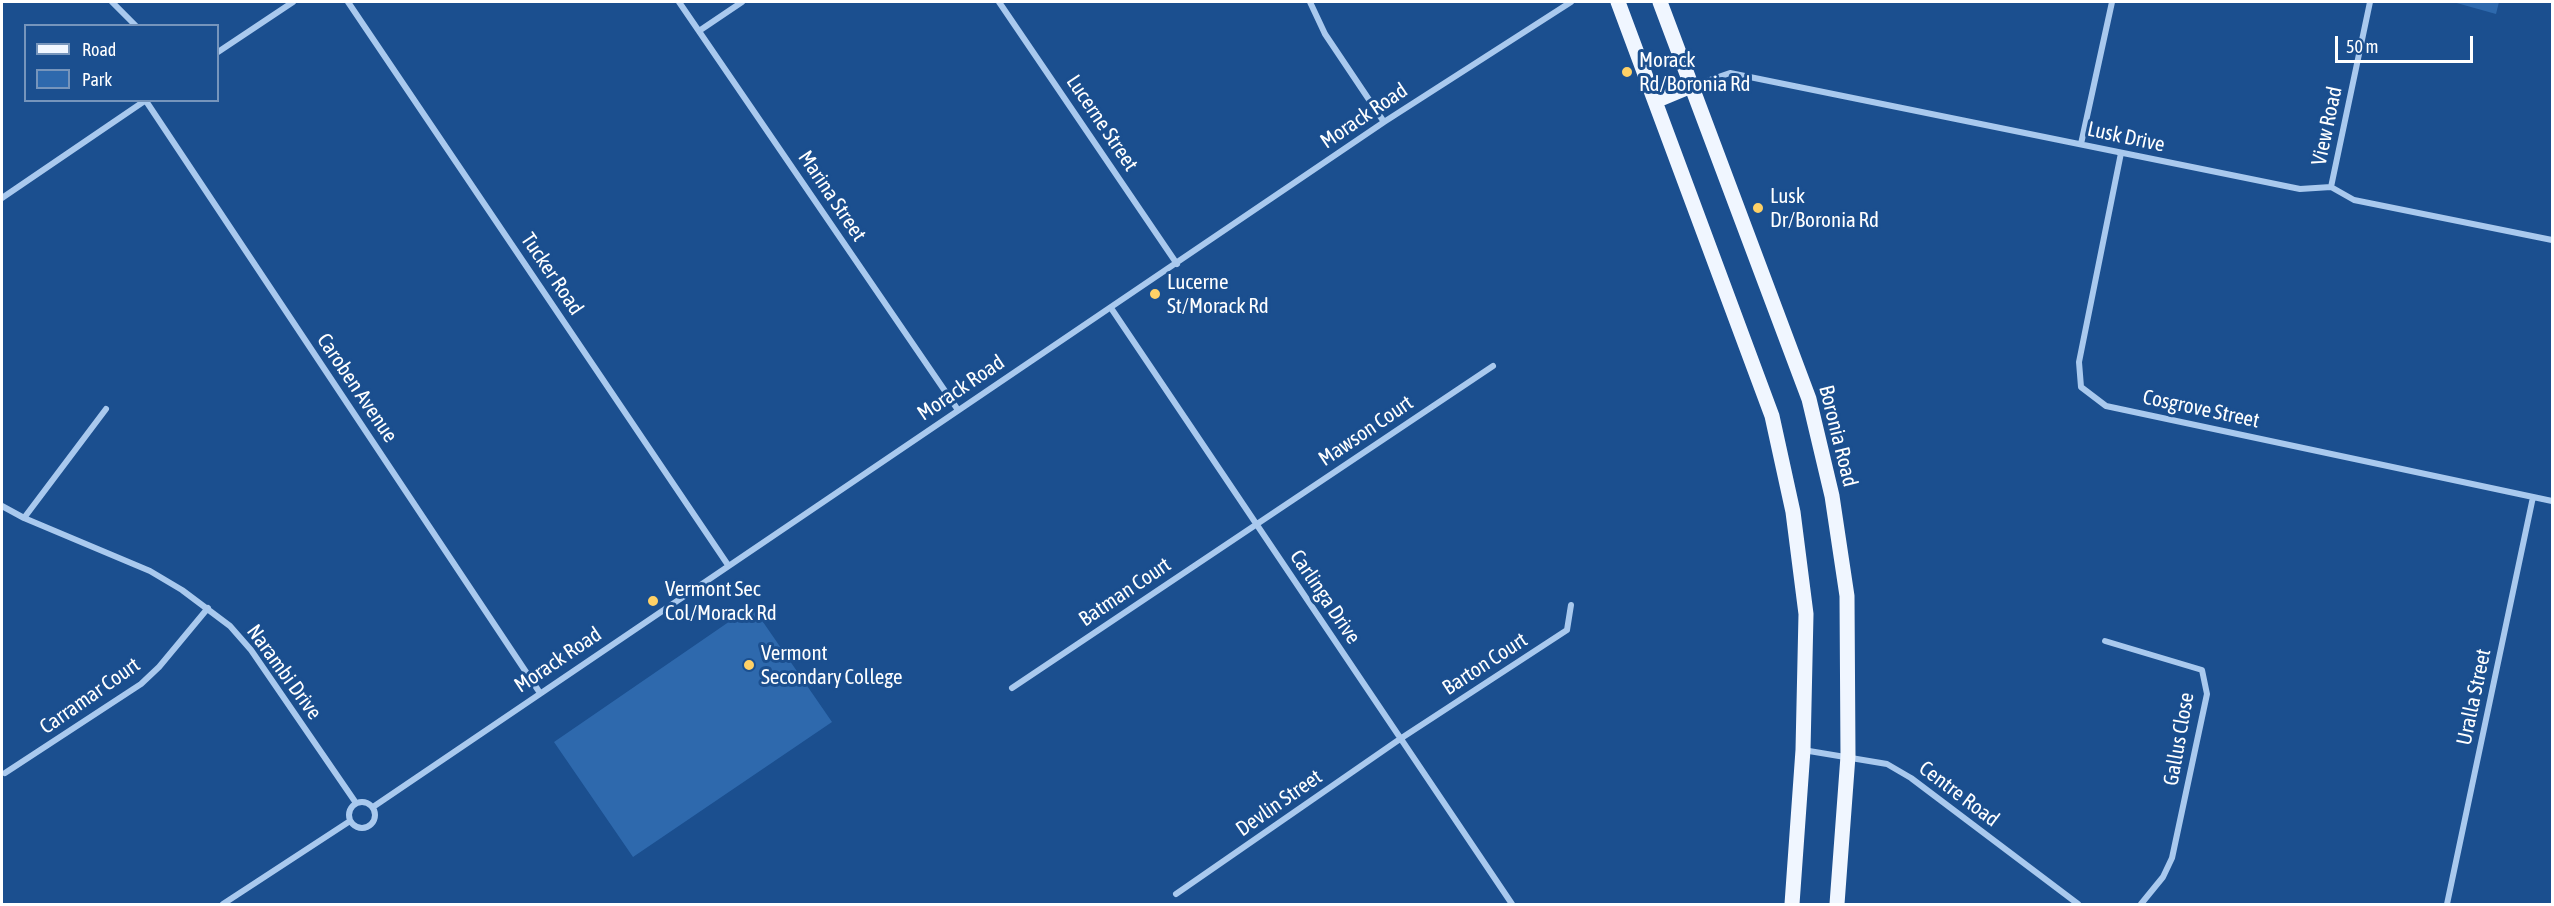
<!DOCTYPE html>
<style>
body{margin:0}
#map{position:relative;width:2554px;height:906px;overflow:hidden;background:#1b4f8f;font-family:"Asap Condensed",sans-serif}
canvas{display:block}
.frame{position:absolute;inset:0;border:3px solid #fff;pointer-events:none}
.legend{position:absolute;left:24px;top:24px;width:195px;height:78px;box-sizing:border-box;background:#1b4f8f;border:2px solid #7695bc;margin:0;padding:8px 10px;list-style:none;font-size:18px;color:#fff}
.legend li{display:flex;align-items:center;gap:12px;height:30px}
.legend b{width:30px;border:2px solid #7695bc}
.scale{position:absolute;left:2335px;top:36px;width:138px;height:27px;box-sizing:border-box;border:3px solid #fff;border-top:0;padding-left:8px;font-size:18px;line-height:21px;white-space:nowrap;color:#fff;-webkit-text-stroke:4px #1b4f8f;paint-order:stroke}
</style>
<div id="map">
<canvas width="2554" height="906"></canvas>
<div class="frame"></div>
<ul class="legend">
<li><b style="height:8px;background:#f0f6ff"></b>Road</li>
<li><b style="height:16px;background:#2e69ad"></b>Park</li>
</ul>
<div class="scale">50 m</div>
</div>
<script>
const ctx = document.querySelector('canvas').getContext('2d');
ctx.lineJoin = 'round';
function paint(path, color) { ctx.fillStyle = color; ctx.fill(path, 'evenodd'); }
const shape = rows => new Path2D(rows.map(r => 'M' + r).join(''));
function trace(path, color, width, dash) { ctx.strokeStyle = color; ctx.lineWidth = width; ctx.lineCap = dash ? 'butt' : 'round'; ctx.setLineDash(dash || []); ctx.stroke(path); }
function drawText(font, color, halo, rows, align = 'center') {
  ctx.font = font + ' "Asap Condensed",sans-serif'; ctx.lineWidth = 6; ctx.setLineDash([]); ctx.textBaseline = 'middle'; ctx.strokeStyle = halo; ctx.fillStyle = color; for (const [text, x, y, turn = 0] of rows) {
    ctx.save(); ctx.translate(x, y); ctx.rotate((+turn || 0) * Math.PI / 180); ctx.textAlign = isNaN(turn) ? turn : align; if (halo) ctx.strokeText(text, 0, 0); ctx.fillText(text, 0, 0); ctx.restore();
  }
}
paint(shape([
 [2453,2,2499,2,2496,14],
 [752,606,832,722,633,857,554,742]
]), '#2e69ad');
trace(shape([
 [112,2,136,26],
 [348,2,728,565],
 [679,2,958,410],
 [999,2,1177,264],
 [1310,2,1325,34,1384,122],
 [699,31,742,2],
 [218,52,293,2],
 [1692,86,1730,73,2300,189,2331,187,2354,200,2552,240],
 [146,101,540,693],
 [2081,144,2112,2],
 [2121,153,2079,362,2081,387,2106,406,2552,501],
 [2331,187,2370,2],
 [2,198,146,100],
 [1111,308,1512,904],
 [2,506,24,518,150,571,182,590,230,626,251,650,356,803],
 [24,518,106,409],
 [2105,641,2202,670,2207,694,2172,858,2163,877,2141,904],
 [1012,688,1493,366],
 [1803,750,1887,764,1911,778,2078,904],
 [5,773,141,684,159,667,208,608],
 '349 815a13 13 0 1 1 26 0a13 13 0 1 1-26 0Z',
 [373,807,1384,122,1571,2],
 [1176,894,1400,739,1567,630,1571,605],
 [223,904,350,821],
 [2447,904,2533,497]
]), '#a9c9ee', 6);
trace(shape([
 [1618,2,1772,416,1793,512,1806,614,1803,750,1792,904],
 [1660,2,1809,399,1832,496,1847,596,1848,756,1837,904],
 [1655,101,1691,86]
]), '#f0f6ff', 15);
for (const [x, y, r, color] of [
 [1627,72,6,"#ffd166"],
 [1758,208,6,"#ffd166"],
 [1155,294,6,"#ffd166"],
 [653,601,6,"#ffd166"],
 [749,665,6,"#ffd166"]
]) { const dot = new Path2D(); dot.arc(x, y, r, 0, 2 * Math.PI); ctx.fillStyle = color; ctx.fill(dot); trace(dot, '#1b4f8f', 2); }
drawText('21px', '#fff', '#1b4f8f', [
 ["Morack",1639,60],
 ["Rd/Boronia Rd",1639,84],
 ["Lusk",1770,196],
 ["Dr/Boronia Rd",1770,220],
 ["Lucerne",1167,282],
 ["St/Morack Rd",1167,306],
 ["Vermont Sec",665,589],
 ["Col/Morack Rd",665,613],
 ["Vermont",761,653],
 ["Secondary College",761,677]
], 'left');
drawText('21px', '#fff', '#1b4f8f', [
 ["Morack Road",1364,116,-34],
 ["Lucerne Street",1102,123,56],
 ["View Road",2327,126,-78],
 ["Lusk Drive",2126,137,12],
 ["Marina Street",832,196,56],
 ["Tucker Road",552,274,56],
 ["Caroben Avenue",357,388,56],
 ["Morack Road",961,388,-34],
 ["Cosgrove Street",2201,409,12],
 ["Mawson Court",1366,431,-34],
 ["Boronia Road",1838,436,76],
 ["Batman Court",1125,592,-34],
 ["Carlinga Drive",1325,597,56],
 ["Morack Road",558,660,-34],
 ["Barton Court",1485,664,-33],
 ["Narambi Drive",284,672,54],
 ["Carramar Court",90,696,-35],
 ["Uralla Street",2474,697,-78],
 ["Gallus Close",2179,739,-80],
 ["Centre Road",1959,794,37],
 ["Devlin Street",1279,803,-35]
]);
</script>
